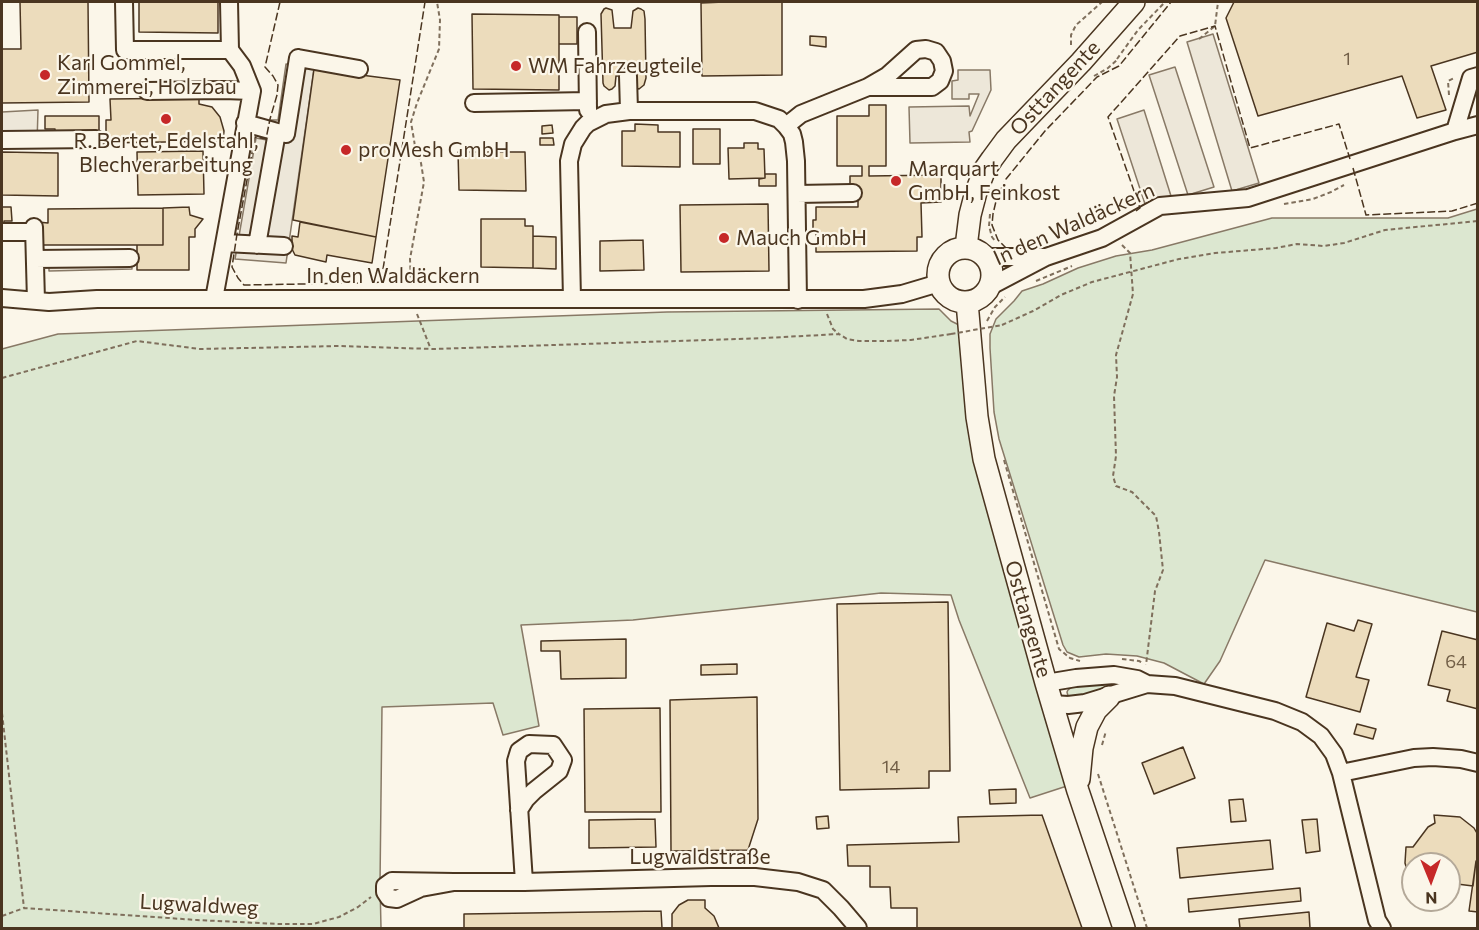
<!DOCTYPE html>
<meta charset="utf-8">
<style>
body{margin:0}
#map{position:relative;width:1479px;height:930px;overflow:hidden;background:#fbf6e9;font-family:Commissioner,sans-serif}
canvas{display:block}
.frame{position:absolute;inset:0;border:3px solid #4a3520;pointer-events:none}
.north{position:absolute;left:1401px;top:852px;width:60px;height:60px;box-sizing:border-box;background:#fbf6e9;border:2px solid #b4a999;border-radius:50%;rotate:179deg;font-size:16px;font-weight:700;line-height:24px;text-align:center;color:#4a3520}
.north::after{content:'';display:block;margin:auto;width:21px;height:27px;background:#c62828;clip-path:polygon(50% 0,100% 100%,50% 72%,0 100%)}
</style>
<div id="map">
<canvas width="1479" height="930"></canvas>
<div class="frame"></div>
<div class="north">N</div>
</div>
<script>
const ctx = document.querySelector('canvas').getContext('2d');
ctx.lineJoin = 'round';
function paint(path, color) { ctx.fillStyle = color; ctx.fill(path, 'evenodd'); }
const shape = rows => new Path2D(rows.map(r => 'M' + r).join(''));
function trace(path, color, width, dash) { ctx.strokeStyle = color; ctx.lineWidth = width; ctx.lineCap = dash ? 'butt' : 'round'; ctx.setLineDash(dash || []); ctx.stroke(path); }
function drawText(font, color, halo, rows, align = 'center') {
  ctx.font = font + ' Commissioner,sans-serif'; ctx.lineWidth = 4.5; ctx.setLineDash([]); ctx.textBaseline = 'middle'; ctx.strokeStyle = halo; ctx.fillStyle = color; for (const [text, x, y, turn = 0] of rows) {
    ctx.save(); ctx.translate(x, y); ctx.rotate((+turn || 0) * Math.PI / 180); ctx.textAlign = isNaN(turn) ? turn : align; if (halo) ctx.strokeText(text, 0, 0); ctx.fillText(text, 0, 0); ctx.restore();
  }
}
const green = shape([
 [1477,209,1477,612,1265,560,1220,661,1204,684,1164,663,1137,656,1106,654,1079,657,1067,652,1063,645,999,439,994,412,990,348,990,334,996,319,1014,301,1022,291,1043,284,1078,268,1116,256,1152,250,1272,218,1448,218,1477,209],
 [939,309,951,321,963,327,1008,579,1046,721,1070,785,1030,798,959,620,951,595,881,593,633,620,521,625,539,726,503,735,493,703,382,707,380,884,381,928,2,928,2,349,58,334,667,312,939,309],
 [1118,682,1119,686,1083,697,1074,697,1068,696,1067,692,1068,690,1075,685,1118,682]
]);
paint(green, '#dce7d0');
trace(green, '#887966', 1.5);
const parking = shape([
 [1213,34,1259,183,1232,191,1187,42,1213,34],
 [286,64,314,69,286,263,235,259,256,138,267,140,271,120,278,120,286,64],
 [1175,67,1214,187,1188,195,1149,75,1175,67],
 [958,70,990,70,991,90,972,131,969,132,970,142,910,143,909,107,969,106,970,116,979,94,969,94,969,99,952,99,952,81,958,80,958,70],
 [38,110,37,143,2,145,2,112,38,110],
 [1144,110,1171,196,1145,204,1117,119,1144,110],
 [131,250,132,269,49,271,49,252,131,250]
]);
paint(parking, '#ede7d9');
trace(parking, '#887966', 1.5);
const building = shape([
 [20,2,88,2,89,102,2,103,2,49,21,49,20,2],
 [139,2,218,2,218,33,139,32,139,2],
 [724,2,782,2,782,75,702,76,701,3,724,2],
 [1234,2,1478,2,1478,52,1431,66,1446,110,1417,118,1402,76,1258,116,1226,18,1234,2],
 [606,8,612,10,614,28,631,28,633,11,638,8,641,9,644,11,645,19,646,78,644,85,639,89,636,88,630,76,616,76,615,86,612,89,609,90,604,86,603,83,601,14,604,9,606,8],
 [472,14,559,15,559,90,473,89,472,14],
 [559,17,577,17,577,44,559,44,559,17],
 [810,36,826,37,826,47,810,45,810,36],
 [314,69,400,80,376,237,293,220,314,69],
 [199,98,199,104,212,107,220,117,224,131,223,141,106,143,106,120,111,120,110,99,199,98],
 [869,105,886,105,886,166,869,166,869,176,941,175,941,202,921,203,922,237,917,237,917,251,816,252,816,230,813,230,813,220,816,220,816,207,858,207,858,186,850,186,850,176,862,176,862,166,837,166,837,116,869,116,869,105],
 [45,116,99,116,99,136,55,136,55,129,45,129,45,116],
 [635,124,658,125,658,132,680,132,680,167,622,166,622,131,635,131,635,124],
 [552,125,553,133,542,134,542,126,552,125],
 [693,129,720,129,720,164,693,164,693,129],
 [540,138,553,138,554,145,540,145,540,138],
 [744,143,758,143,758,149,764,149,765,178,729,179,728,148,744,148,744,143],
 [203,151,204,194,138,195,137,152,203,151],
 [2,152,58,153,58,196,2,195,2,152],
 [458,152,525,152,526,191,459,190,458,152],
 [765,174,776,174,776,186,759,186,759,179,765,178,765,174],
 [768,204,769,271,681,272,680,205,768,204],
 [2,207,11,207,12,221,4,221,4,223,2,223,2,207],
 [189,207,190,215,203,219,195,229,195,237,189,237,189,270,137,270,137,245,163,245,163,208,189,207],
 [163,208,163,245,38,245,38,222,48,223,48,209,163,208],
 [481,219,525,219,525,226,533,226,533,268,481,267,481,219],
 [300,222,376,237,372,263,327,255,326,262,295,255,292,249,292,236,298,237,300,222],
 [533,236,556,237,556,269,533,268,533,236],
 [643,240,644,270,600,271,600,241,643,240],
 [948,602,950,771,929,771,929,788,840,790,837,604,948,602],
 [1358,620,1372,624,1356,677,1369,680,1360,712,1306,697,1327,623,1354,631,1358,620],
 [1442,631,1478,640,1478,709,1447,701,1450,690,1428,685,1442,631],
 [626,639,626,678,561,679,560,651,541,651,541,641,626,639],
 [737,664,737,674,701,675,701,665,737,664],
 [757,697,758,819,748,850,671,851,670,700,757,697],
 [660,708,661,812,585,812,584,709,660,708],
 [1357,724,1376,729,1373,739,1354,734,1357,724],
 [1183,747,1195,778,1154,794,1142,763,1183,747],
 [1016,789,1016,803,990,804,989,790,1016,789],
 [1243,799,1246,821,1231,822,1229,800,1243,799],
 [1042,815,1082,928,917,928,917,908,891,908,890,887,870,887,870,866,848,866,847,845,959,842,958,817,1042,815],
 [1434,815,1460,817,1474,828,1478,835,1478,861,1476,861,1473,886,1449,883,1449,864,1413,864,1413,878,1409,877,1405,863,1406,847,1413,847,1428,827,1435,823,1434,815],
 [828,816,829,828,817,829,816,817,828,816],
 [655,819,656,847,589,848,589,820,655,819],
 [1317,819,1320,851,1306,853,1302,820,1317,819],
 [1270,840,1273,869,1180,878,1177,848,1270,840],
 [1476,861,1478,861,1478,912,1469,911,1476,861],
 [1300,888,1301,901,1189,912,1188,899,1300,888],
 [688,900,705,900,705,908,714,916,719,928,672,928,672,914,679,905,688,900],
 [661,911,662,928,464,928,464,914,661,911],
 [1309,912,1310,928,1240,928,1239,919,1309,912]
]);
paint(building, '#ecdcbc');
trace(building, '#4a3520', 1.5);
const minor = shape([
 [124,2,125,50,230,50,242,66,252,91],
 [229,2,230,50],
 [587,32,588,110],
 [628,76,629,111],
 [147,91,223,90,252,91],
 [474,103,588,101],
 [245,123,277,132,257,245],
 [786,126,801,114,868,87,932,87,940,81,944,71,942,61,936,52,926,49,916,50,887,76,868,87],
 [1455,131,1478,125],
 [277,132,286,134,298,58,359,69],
 [2,140,96,139],
 [797,194,853,193],
 [34,227,36,301],
 [2,232,34,232],
 [225,243,284,246],
 [986,257,1046,257],
 [35,259,130,258],
 [989,287,1046,257,1102,238,1160,206,1248,198,1455,131,1471,78,1478,76],
 [2,298,49,302,97,299,864,299,902,294,939,283],
 [214,299,252,91],
 [572,299,569,161,573,144,583,128,588,123,606,114,629,111,755,111,779,119,786,126,792,134,794,142,796,161,798,300],
 [1046,683,1076,678,1114,675,1137,679,1147,684,1175,686,1275,711,1302,722,1321,736,1334,754,1341,773,1377,920,1382,928],
 [1052,704,1068,705,1085,703,1147,684],
 [1341,773,1414,758,1433,757,1461,759,1478,763],
 [519,810,526,799,534,791,559,771,563,760,553,745,529,744,519,751,516,761,524,882,711,877,755,877,798,882,823,890,841,908,858,928],
 [454,882,392,881,385,886,385,892,389,898,397,899,421,888,454,882,524,882]
]);
const major = shape([
 [966,247,970,215,976,192,985,169,992,159,1006,140,1081,62,1134,2],
 '938 275a27 27 0 1 1 54 0a27 27 0 1 1-54 0Z',
 [967,302,977,417,984,459,1046,683,1078,791,1124,928],
 [1079,779,1082,748,1087,727,1096,710,1109,697]
]);
trace(minor, '#4a3520', 20);
trace(major, '#4a3520', 24);
trace(shape([
 [1199,39,1215,26,1218,2],
 [1071,45,1071,35,1076,25,1102,2],
 [1117,59,1138,30,1165,2],
 [1094,76,1108,68,1117,60],
 [1449,95,1448,81,1454,78],
 [1284,204,1313,199,1331,192,1344,185],
 [990,214,989,226,992,237,996,242],
 [1122,245,1130,253,1133,294,1116,355,1117,377,1114,396,1116,456,1113,476,1116,486,1132,492,1156,516,1159,532,1163,570,1155,591,1146,665],
 [1036,281,1072,266],
 [411,285,410,259,424,182,421,163,415,146,411,122,417,103,439,49,440,20,437,2],
 [417,314,430,347],
 [827,314,833,329,839,334],
 [987,321,995,307,1005,297],
 [1002,325,1033,311,1061,295,1092,282,1179,259,1215,253,1276,248,1297,244,1324,246,1344,243,1385,230,1478,221],
 [2,378,137,341,200,349,339,346,433,349,766,338,839,334,847,339,859,341,886,341,911,340,951,334],
 [1004,460,1059,649,1070,658,1080,661],
 [1122,659,1139,661,1143,663],
 [2,713,24,908],
 [1102,745,1106,731],
 [1098,774,1147,928],
 [2,916,24,908,197,920,279,924,313,924,339,917,358,907,371,897]
]), '#7f6f5c', 2, [4.5, 3]);
trace(minor, '#fbf6e9', 16);
trace(major, '#fbf6e9', 21);
trace(shape([
 [951,334,1002,325]
]), '#7f6f5c', 2, [4.5, 3]);
trace(shape([
 [280,2,265,67,273,76,278,85,277,95,270,119,266,139,255,137,237,234,232,267,238,278,244,285,360,283],
 [1353,168,1366,215,1452,211,1478,203],
 [1136,211,1140,208,1108,117,1180,36,1215,26,1250,148,1339,124,1350,159],
 [1007,249,998,240,992,225,993,214,997,197,1006,179,1045,131,1097,77,1119,66,1171,2],
 [372,283,381,282,425,2]
]), '#4a3520', 1.5, [8, 3]);
for (const [x, y, r, color] of [
 [516,66,6,"#c62828"],
 [45,75,6,"#c62828"],
 [166,119,6,"#c62828"],
 [346,150,6,"#c62828"],
 [896,181,6,"#c62828"],
 [724,238,6,"#c62828"]
]) { const dot = new Path2D(); dot.arc(x, y, r, 0, 2 * Math.PI); ctx.fillStyle = color; ctx.fill(dot); trace(dot, '#fbf6e9', 2); }
drawText('18px', '#725f47', null, [
 ["1",1347,59],
 ["64",1456,662],
 ["14",891,767]
]);
drawText('21px', '#4a3520', '#fbf6e9', [
 ["Karl Gommel,",57,63],
 ["Zimmerei, Holzbau",57,87],
 ["WM Fahrzeugteile",528,66],
 ["R. Bertet, Edelstahl,",166,141,"center"],
 ["Blechverarbeitung",166,165,"center"],
 ["proMesh GmbH",358,150],
 ["Marquart",908,169],
 ["GmbH, Feinkost",908,193],
 ["Mauch GmbH",736,238]
], 'left');
drawText('21px', '#4a3520', '#fbf6e9', [
 ["Osttangente",1055,88,-47],
 ["In den Waldäckern",1074,224,-24],
 ["In den Waldäckern",393,276],
 ["Osttangente",1028,619,74],
 ["Lugwaldstraße",700,857],
 ["Lugwaldweg",199,905,3]
]);
</script>
